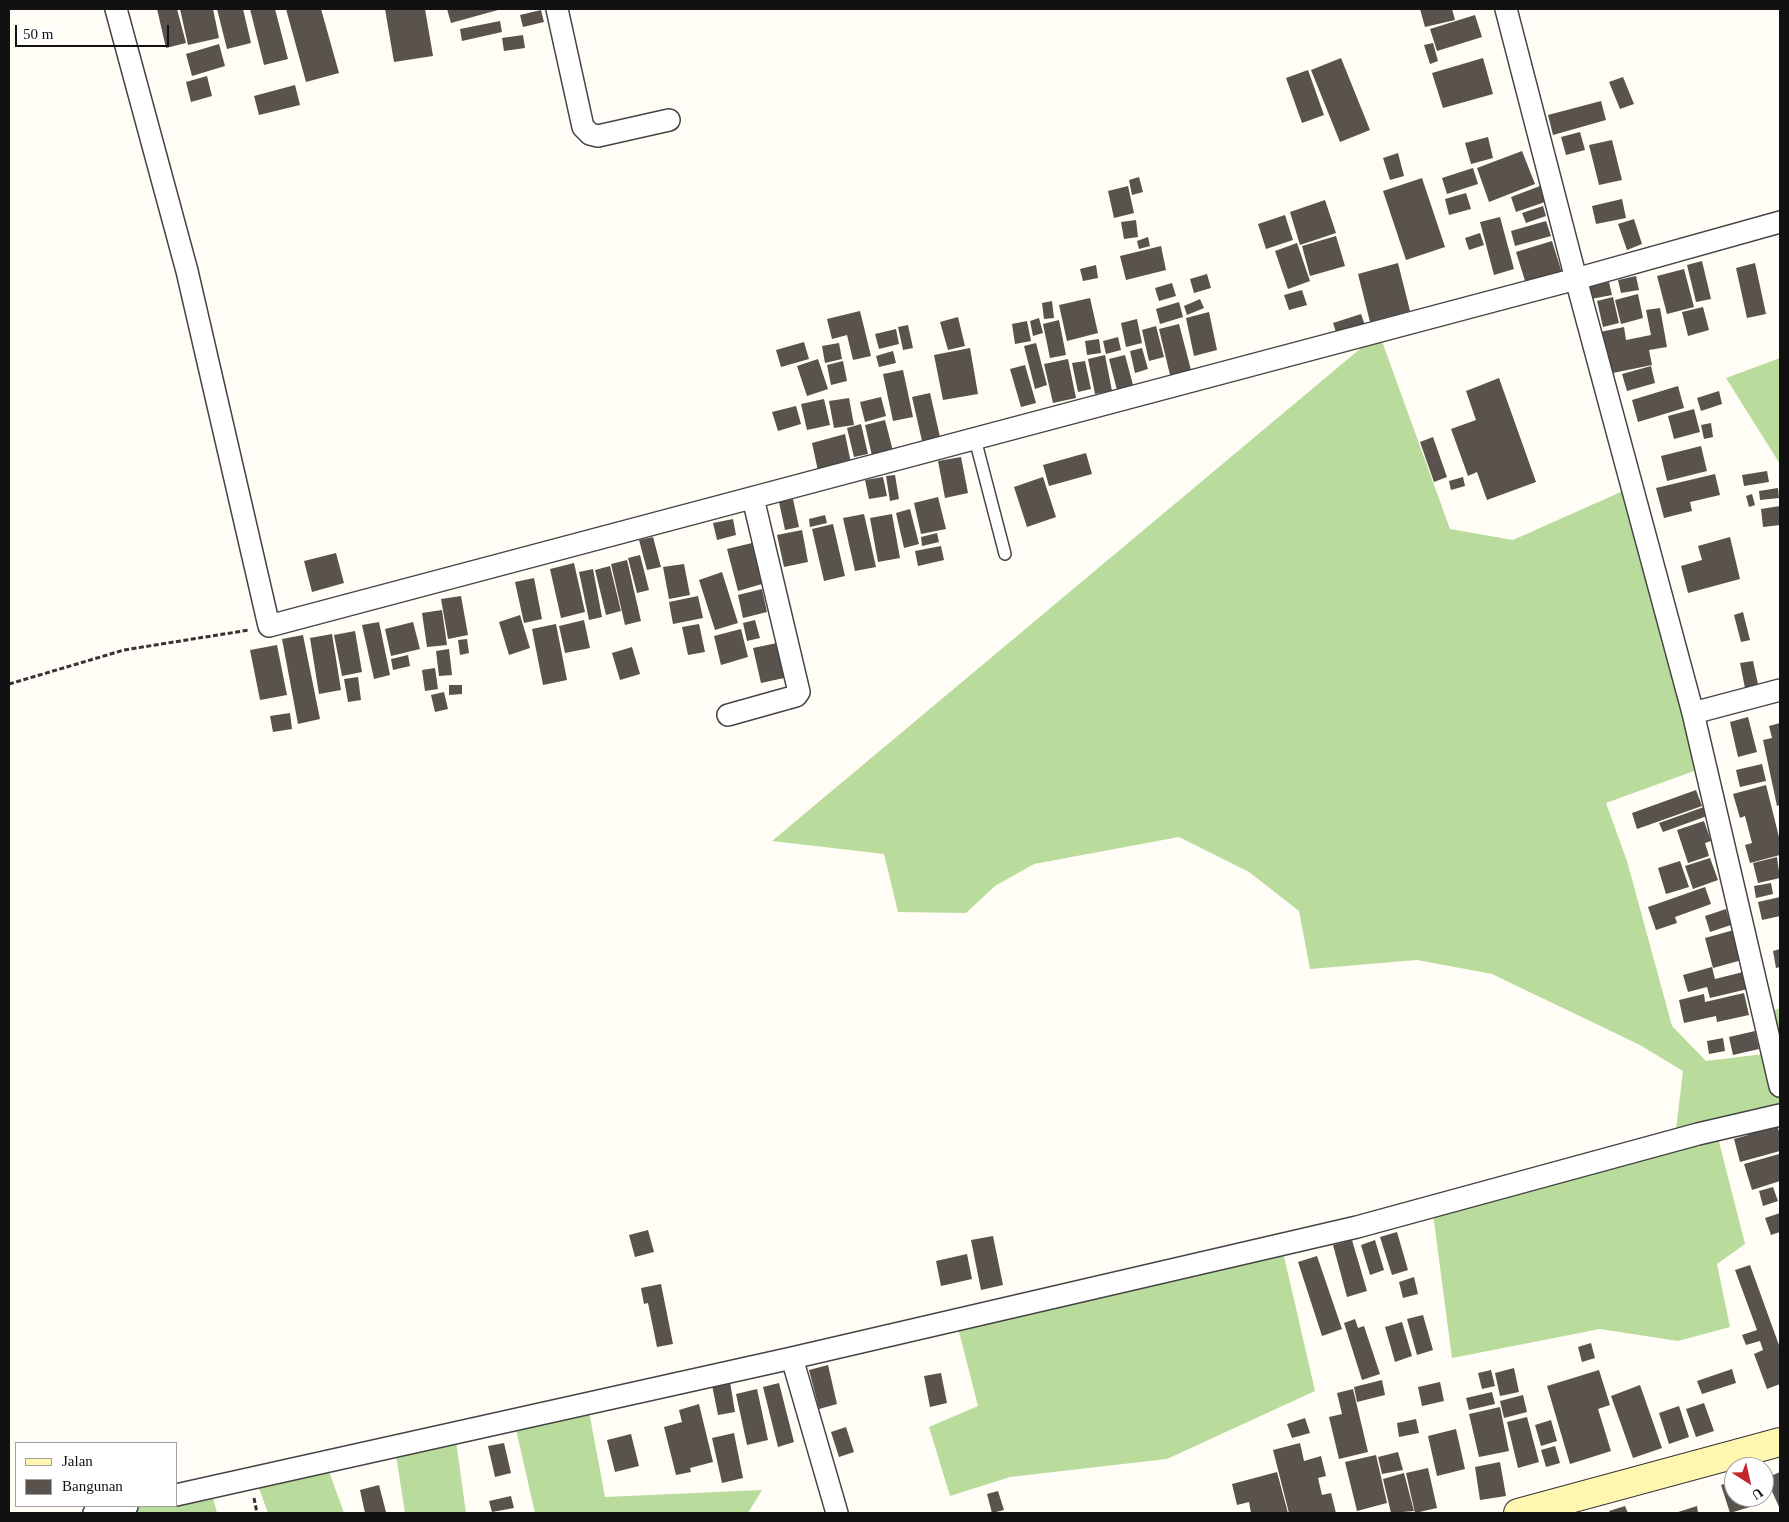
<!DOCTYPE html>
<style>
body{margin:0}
#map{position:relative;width:1789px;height:1522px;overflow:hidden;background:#fffdf5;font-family:"Times New Roman",serif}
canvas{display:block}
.frame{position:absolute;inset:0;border:10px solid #111;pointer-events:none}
.legend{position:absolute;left:15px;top:1442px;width:162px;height:65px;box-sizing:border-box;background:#fff;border:1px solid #a0a0a0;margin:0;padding:6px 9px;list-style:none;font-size:15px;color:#111}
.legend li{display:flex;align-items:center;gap:10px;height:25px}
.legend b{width:25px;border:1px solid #a0a0a0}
.north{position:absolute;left:1724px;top:1457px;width:50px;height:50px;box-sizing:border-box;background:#fff;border:1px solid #a0a0a0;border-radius:50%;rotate:145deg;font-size:14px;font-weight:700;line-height:20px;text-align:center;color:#111}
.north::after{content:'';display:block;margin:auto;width:18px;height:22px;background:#c4262e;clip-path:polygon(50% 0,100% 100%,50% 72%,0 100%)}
.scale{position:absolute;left:15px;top:25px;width:154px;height:22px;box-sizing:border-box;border:2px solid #111;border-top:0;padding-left:6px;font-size:15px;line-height:18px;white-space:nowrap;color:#111;-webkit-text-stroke:4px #fff;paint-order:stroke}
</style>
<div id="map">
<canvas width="1789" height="1522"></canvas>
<div class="frame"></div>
<ul class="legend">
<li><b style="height:6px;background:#fff6b0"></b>Jalan</li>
<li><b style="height:14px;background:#5a524d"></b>Bangunan</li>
</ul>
<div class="north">U</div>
<div class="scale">50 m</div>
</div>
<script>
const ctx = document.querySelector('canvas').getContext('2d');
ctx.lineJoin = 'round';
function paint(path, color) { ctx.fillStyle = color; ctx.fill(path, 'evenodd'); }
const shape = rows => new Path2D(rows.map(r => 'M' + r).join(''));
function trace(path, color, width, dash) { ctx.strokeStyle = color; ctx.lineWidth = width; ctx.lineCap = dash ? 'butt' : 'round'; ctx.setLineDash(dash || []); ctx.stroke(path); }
paint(shape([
 [1379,333,1450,529,1513,540,1632,487,1705,767,1606,803,1627,861,1672,1026,1706,1061,1772,1053,1773,1011,1780,1008,1780,1110,1716,1130,1745,1244,1717,1264,1730,1327,1678,1341,1600,1329,1452,1358,1432,1206,1675,1138,1683,1071,1640,1045,1492,974,1417,960,1310,969,1299,911,1249,872,1179,837,1034,864,995,886,966,913,898,912,884,854,772,841],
 [1780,358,1780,464,1726,378],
 [1281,1243,1315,1391,1167,1459,1010,1477,950,1496,929,1427,978,1406,956,1320],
 [588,1406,605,1497,762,1490,748,1513,535,1513,514,1421],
 [455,1434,466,1513,405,1513,395,1449],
 [326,1463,344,1513,268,1513,256,1480],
 [211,1490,217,1513,110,1513,143,1506,176,1506,176,1498]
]), '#b9dc9c');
paint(shape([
 [157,9,177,9,186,43,166,48],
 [180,9,213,9,219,38,188,45],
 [217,9,243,9,251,43,227,49],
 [250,9,275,9,288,59,264,65],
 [286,9,321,9,339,73,306,82],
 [385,9,425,9,433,56,394,62],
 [447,9,498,9,498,10,451,23],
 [1420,9,1452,9,1455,20,1425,27],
 [541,10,544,22,523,27,520,15],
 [1475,15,1482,37,1437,51,1430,29],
 [500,21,502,32,462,41,460,29],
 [523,35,525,48,504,51,502,38],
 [1433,43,1438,61,1430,64,1424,45],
 [219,44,225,66,192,76,186,54],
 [1341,58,1370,130,1340,142,1311,70],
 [1483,58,1493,94,1443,108,1432,73],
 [1308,70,1324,115,1302,123,1286,78],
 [207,76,212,96,191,102,186,82],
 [1623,77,1634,104,1620,109,1609,82],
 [295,85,300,105,259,115,254,96],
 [1601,101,1606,120,1553,135,1548,115],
 [1580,132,1585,150,1566,155,1561,137],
 [1488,137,1493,158,1471,164,1465,143],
 [1612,140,1622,180,1599,185,1589,145],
 [1522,151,1535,184,1489,202,1477,168],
 [1398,153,1404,176,1390,180,1383,158],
 [1473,168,1478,184,1447,194,1442,178],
 [1139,177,1143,192,1132,195,1129,180],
 [1422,178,1445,247,1406,260,1383,191],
 [1128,186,1134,213,1114,218,1108,191],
 [1540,186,1545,202,1516,212,1511,197],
 [1466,193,1471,209,1449,215,1445,199],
 [1622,199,1626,218,1596,224,1592,206],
 [1325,200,1336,233,1300,245,1290,212],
 [1543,206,1546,216,1526,223,1522,213],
 [1285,215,1293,240,1266,249,1258,224],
 [1500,217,1514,269,1494,275,1480,222],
 [1634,219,1642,244,1627,250,1618,224],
 [1136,220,1138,237,1124,239,1121,222],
 [1546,221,1551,236,1515,246,1511,231],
 [1480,233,1484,245,1469,250,1465,238],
 [1336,236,1345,266,1310,276,1302,246],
 [1148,237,1150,246,1139,249,1137,241],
 [1552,241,1562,273,1526,284,1516,252],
 [1297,243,1310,281,1288,289,1275,251],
 [1161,246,1166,270,1126,280,1120,256],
 [1702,261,1711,299,1696,302,1687,265],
 [1398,263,1410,311,1370,322,1358,274],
 [1755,263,1766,314,1747,318,1736,268],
 [1096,265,1098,278,1083,281,1080,269],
 [1684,269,1694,307,1667,314,1657,276],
 [1207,274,1211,288,1194,293,1190,279],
 [1636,276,1639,290,1621,293,1618,280],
 [1609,282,1612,295,1591,299,1589,285],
 [1172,283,1176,296,1159,301,1155,288],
 [1302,290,1307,305,1289,310,1284,295],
 [1638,294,1643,318,1621,324,1615,300],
 [1613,297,1619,323,1603,327,1597,301],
 [1090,298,1098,333,1067,341,1059,305],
 [1200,299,1204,308,1187,315,1184,306],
 [1052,301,1054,318,1044,319,1042,303],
 [1179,302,1183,317,1160,324,1156,309],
 [1703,307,1709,330,1688,336,1682,312],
 [1660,308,1667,347,1649,350,1652,365,1608,374,1600,332,1624,327,1626,340,1651,335,1646,310],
 [860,311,871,356,853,360,847,335,832,339,827,319],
 [1209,312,1217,350,1194,356,1186,318],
 [1361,314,1366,328,1338,338,1333,323],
 [958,317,965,346,948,350,940,322],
 [1039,318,1043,333,1033,336,1030,321],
 [1137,319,1142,343,1126,347,1121,323],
 [1059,320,1066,355,1050,358,1043,324],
 [1027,321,1031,341,1015,344,1012,324],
 [1179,324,1191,370,1170,375,1159,329],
 [908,325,913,348,903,350,898,327],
 [1156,326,1164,357,1149,361,1142,330],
 [896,329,899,344,879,349,875,334],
 [1118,337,1121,350,1106,354,1103,341],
 [1099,339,1101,353,1087,355,1085,341],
 [804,342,809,359,781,367,776,350],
 [839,343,842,359,825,363,822,346],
 [1036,343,1047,385,1035,389,1024,346],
 [970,348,978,394,943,400,934,355],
 [1142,348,1148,369,1135,373,1130,351],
 [893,351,896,363,879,367,876,356],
 [1105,355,1112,391,1095,394,1088,359],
 [1125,355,1133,385,1117,390,1109,359],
 [818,359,828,389,807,396,797,366],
 [1068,359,1076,398,1053,403,1044,364],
 [843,361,847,381,831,385,827,365],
 [1085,361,1091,389,1078,392,1072,363],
 [1025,365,1036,403,1021,407,1010,369],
 [1651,366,1655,383,1627,391,1622,374],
 [903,370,913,417,893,421,883,374],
 [1499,378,1536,482,1487,500,1477,472,1468,476,1451,429,1476,420,1466,391],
 [1678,386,1684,408,1638,422,1632,400],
 [1719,391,1722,404,1701,411,1697,398],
 [930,393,940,437,922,441,912,397],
 [881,397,886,416,865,422,860,402],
 [849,398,854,425,834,428,829,401],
 [824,399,830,425,807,430,801,404],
 [796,406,801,424,778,431,772,412],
 [1694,409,1700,432,1674,439,1668,416],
 [885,420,893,451,872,456,865,425],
 [1711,423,1713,437,1704,439,1701,425],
 [861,424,868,454,854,457,847,428],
 [845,434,851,463,818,471,812,443],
 [1433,437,1447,477,1434,482,1420,442],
 [1701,446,1707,471,1667,481,1661,456],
 [1086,453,1092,474,1049,486,1043,465],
 [961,457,968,493,945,498,938,461],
 [1767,471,1769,482,1744,486,1742,475],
 [1715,474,1720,495,1690,502,1692,511,1664,518,1656,488],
 [895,475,899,499,890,501,886,476],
 [883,477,887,496,869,499,865,480],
 [1043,477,1056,517,1027,527,1014,487],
 [1463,477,1465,486,1451,490,1449,481],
 [1778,488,1779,498,1760,500,1759,491],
 [1752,494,1755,505,1749,507,1746,496],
 [938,497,946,529,921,534,914,503],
 [793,499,799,527,785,530,779,502],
 [1780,506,1780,525,1763,527,1761,509],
 [910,509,919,544,904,548,896,513],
 [864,514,876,567,855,571,843,518],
 [892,514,900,558,878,562,870,518],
 [825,515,827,523,810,527,809,519],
 [733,519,736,535,717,540,713,523],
 [833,524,845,576,824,581,812,529],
 [802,530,808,562,784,567,777,535],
 [937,533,939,542,922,546,921,537],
 [653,537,661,567,647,570,639,540],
 [1730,537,1740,579,1688,593,1681,566,1702,560,1698,546],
 [752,543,762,584,738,591,727,549],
 [941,546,944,560,918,566,915,551],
 [336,553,344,583,312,592,304,561],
 [640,555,649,590,637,593,628,558],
 [627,560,641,621,625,625,611,564],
 [574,563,585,612,561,618,550,569],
 [684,564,690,595,669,599,663,567],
 [610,566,621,611,606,615,595,570],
 [593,569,602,617,589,620,579,572],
 [722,572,738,623,715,630,699,580],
 [534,578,542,619,524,623,515,582],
 [762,589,767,612,743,618,738,595],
 [461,596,468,635,448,639,441,599],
 [698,596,703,618,673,624,669,602],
 [442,610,447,645,427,647,422,613],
 [1743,612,1750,640,1741,642,1734,615],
 [520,615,530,648,509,655,499,622],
 [584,620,590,648,565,653,559,626],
 [755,620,760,638,747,641,743,623],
 [379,622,390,675,374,679,362,625],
 [413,622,420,649,391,656,385,629],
 [556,624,567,680,543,685,532,629],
 [699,624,705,652,688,655,682,627],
 [741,629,748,657,721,665,714,636],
 [355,631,362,672,342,676,334,635],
 [332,634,341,690,319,694,310,638],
 [303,635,320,719,298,724,282,639],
 [467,639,469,653,460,655,458,640],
 [777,643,784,678,761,683,753,648],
 [277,645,287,695,260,700,250,650],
 [632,647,640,674,620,680,612,653],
 [449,649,452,675,439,676,436,651],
 [408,655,410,666,393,670,391,659],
 [1753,661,1759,689,1746,693,1740,663],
 [435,668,438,689,425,691,422,670],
 [358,677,361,700,348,702,344,679],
 [449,685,462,685,462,694,449,695],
 [444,692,448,709,435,712,431,695],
 [290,713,292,729,273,732,270,716],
 [1748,717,1757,752,1738,757,1730,722],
 [1780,723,1780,805,1777,806,1763,740,1772,738,1769,726],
 [1762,764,1766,781,1740,787,1736,770],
 [1766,785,1780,841,1780,855,1750,863,1745,845,1752,843,1745,816,1740,818,1733,794],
 [1696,790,1702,806,1637,829,1632,813],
 [1704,807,1707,816,1663,832,1659,823],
 [1704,821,1711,841,1705,843,1709,856,1688,863,1677,830],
 [1777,857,1780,878,1758,883,1753,863],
 [1710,858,1718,880,1693,889,1685,866],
 [1680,861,1689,887,1666,894,1658,868],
 [1771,883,1773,894,1756,898,1754,886],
 [1705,887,1711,904,1675,917,1677,923,1656,930,1648,907],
 [1780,897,1780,916,1762,920,1758,902],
 [1726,909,1731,925,1710,932,1705,916],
 [1734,930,1742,960,1713,968,1705,938],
 [1780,949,1780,967,1776,968,1773,951],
 [1712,967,1715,979,1747,971,1752,988,1710,998,1707,987,1688,992,1683,975],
 [1744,993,1749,1015,1717,1022,1716,1016,1684,1023,1679,1000,1704,994,1705,1002],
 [1755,1031,1759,1049,1733,1055,1729,1037],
 [1723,1038,1725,1051,1709,1054,1707,1041],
 [1776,1121,1780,1135,1780,1151,1740,1162,1734,1139,1748,1135,1746,1130],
 [1779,1154,1780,1181,1752,1190,1744,1164],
 [1773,1187,1778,1201,1763,1206,1759,1191],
 [1780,1213,1780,1232,1771,1235,1765,1218],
 [648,1230,654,1252,635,1257,629,1235],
 [1397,1232,1408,1270,1392,1275,1380,1237],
 [993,1236,1003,1285,981,1290,971,1240],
 [1352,1240,1367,1291,1347,1297,1333,1245],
 [1375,1240,1384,1270,1370,1275,1361,1245],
 [967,1254,972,1279,941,1286,936,1261],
 [1317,1256,1342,1329,1322,1336,1298,1262],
 [1750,1265,1780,1348,1780,1384,1767,1389,1754,1354,1763,1350,1760,1341,1746,1345,1742,1335,1757,1330,1735,1270],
 [1414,1277,1418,1294,1403,1298,1399,1282],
 [661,1284,673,1344,657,1347,648,1303,644,1304,641,1288],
 [1423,1315,1433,1350,1417,1355,1407,1319],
 [1355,1319,1358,1328,1364,1326,1380,1374,1362,1380,1344,1323],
 [1402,1322,1412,1356,1395,1362,1385,1327],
 [1591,1343,1595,1358,1582,1362,1578,1347],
 [828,1365,837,1404,819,1409,809,1370],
 [1514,1368,1519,1392,1500,1396,1495,1373],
 [1732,1369,1736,1383,1702,1394,1697,1381],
 [1491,1370,1495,1386,1482,1389,1478,1373],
 [1599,1370,1610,1405,1598,1409,1611,1451,1570,1464,1547,1386],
 [941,1373,947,1403,930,1407,924,1376],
 [1382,1380,1385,1395,1357,1402,1354,1387],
 [730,1382,735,1412,718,1415,712,1385],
 [1440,1382,1444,1401,1422,1406,1418,1387],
 [779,1383,794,1442,778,1447,763,1387],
 [1640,1385,1662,1448,1633,1458,1611,1396],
 [757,1389,768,1440,747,1445,736,1394],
 [1353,1389,1368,1452,1339,1459,1329,1417,1342,1414,1337,1393],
 [1492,1392,1495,1404,1469,1410,1466,1398],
 [1523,1395,1527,1412,1504,1418,1500,1401],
 [1704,1403,1714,1431,1696,1437,1686,1409],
 [699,1404,713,1462,690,1468,691,1472,676,1475,664,1427,682,1422,679,1410],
 [1679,1406,1689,1437,1669,1444,1659,1413],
 [1500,1407,1509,1451,1479,1457,1469,1414],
 [1527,1417,1539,1462,1518,1468,1507,1422],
 [1305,1418,1310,1433,1292,1438,1287,1424],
 [1416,1419,1419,1433,1399,1437,1397,1423],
 [1551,1420,1557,1441,1541,1446,1535,1425],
 [846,1427,854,1452,839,1457,831,1432],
 [1456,1429,1465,1469,1437,1476,1428,1436],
 [734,1433,743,1478,722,1483,712,1438],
 [631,1434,639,1466,615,1472,607,1440],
 [504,1443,511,1473,495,1477,488,1446],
 [1300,1443,1304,1461,1321,1456,1326,1476,1318,1478,1322,1495,1331,1493,1336,1513,1289,1513,1273,1450],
 [1555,1446,1560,1463,1546,1467,1541,1450],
 [1398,1452,1403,1470,1382,1474,1378,1457],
 [1376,1455,1387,1503,1357,1511,1345,1462],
 [1500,1462,1506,1496,1480,1500,1475,1467],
 [1428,1468,1437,1508,1415,1513,1406,1473],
 [1277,1472,1288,1513,1251,1513,1249,1502,1237,1505,1232,1484],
 [1780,1472,1780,1509,1766,1478],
 [1404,1473,1414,1511,1391,1513,1383,1479],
 [1734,1481,1734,1497,1756,1497,1748,1500,1750,1507,1730,1513,1721,1485],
 [379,1485,386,1512,365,1513,360,1490],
 [998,1491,1004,1510,992,1513,987,1494],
 [511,1496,514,1508,492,1512,489,1501],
 [1625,1506,1628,1513,1610,1513,1609,1511],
 [1697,1506,1698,1513,1675,1513]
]), '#5a524d');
const lane = shape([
 [975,439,1005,554]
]);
const street = shape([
 [116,9,187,271,269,626,1576,279,1780,222],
 [557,9,583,127,590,134,598,136,669,120],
 [1506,9,1576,279,1693,713,1780,1086],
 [1693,713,1780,690],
 [728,715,796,696,799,692,753,498],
 [792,1358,837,1513],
 [176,1495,792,1358,1357,1227,1698,1134,1780,1115],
 [94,1513,127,1506]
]);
const secondary = shape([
 [1518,1513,1780,1442]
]);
trace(lane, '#444', 14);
trace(street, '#444', 24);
trace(secondary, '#333', 30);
trace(shape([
 [9,684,124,650,249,630],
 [254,1498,257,1513]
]), '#333', 3, [5, 2.5]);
trace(lane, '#fff', 11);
trace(street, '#fff', 21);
trace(secondary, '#fff6b0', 28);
</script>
